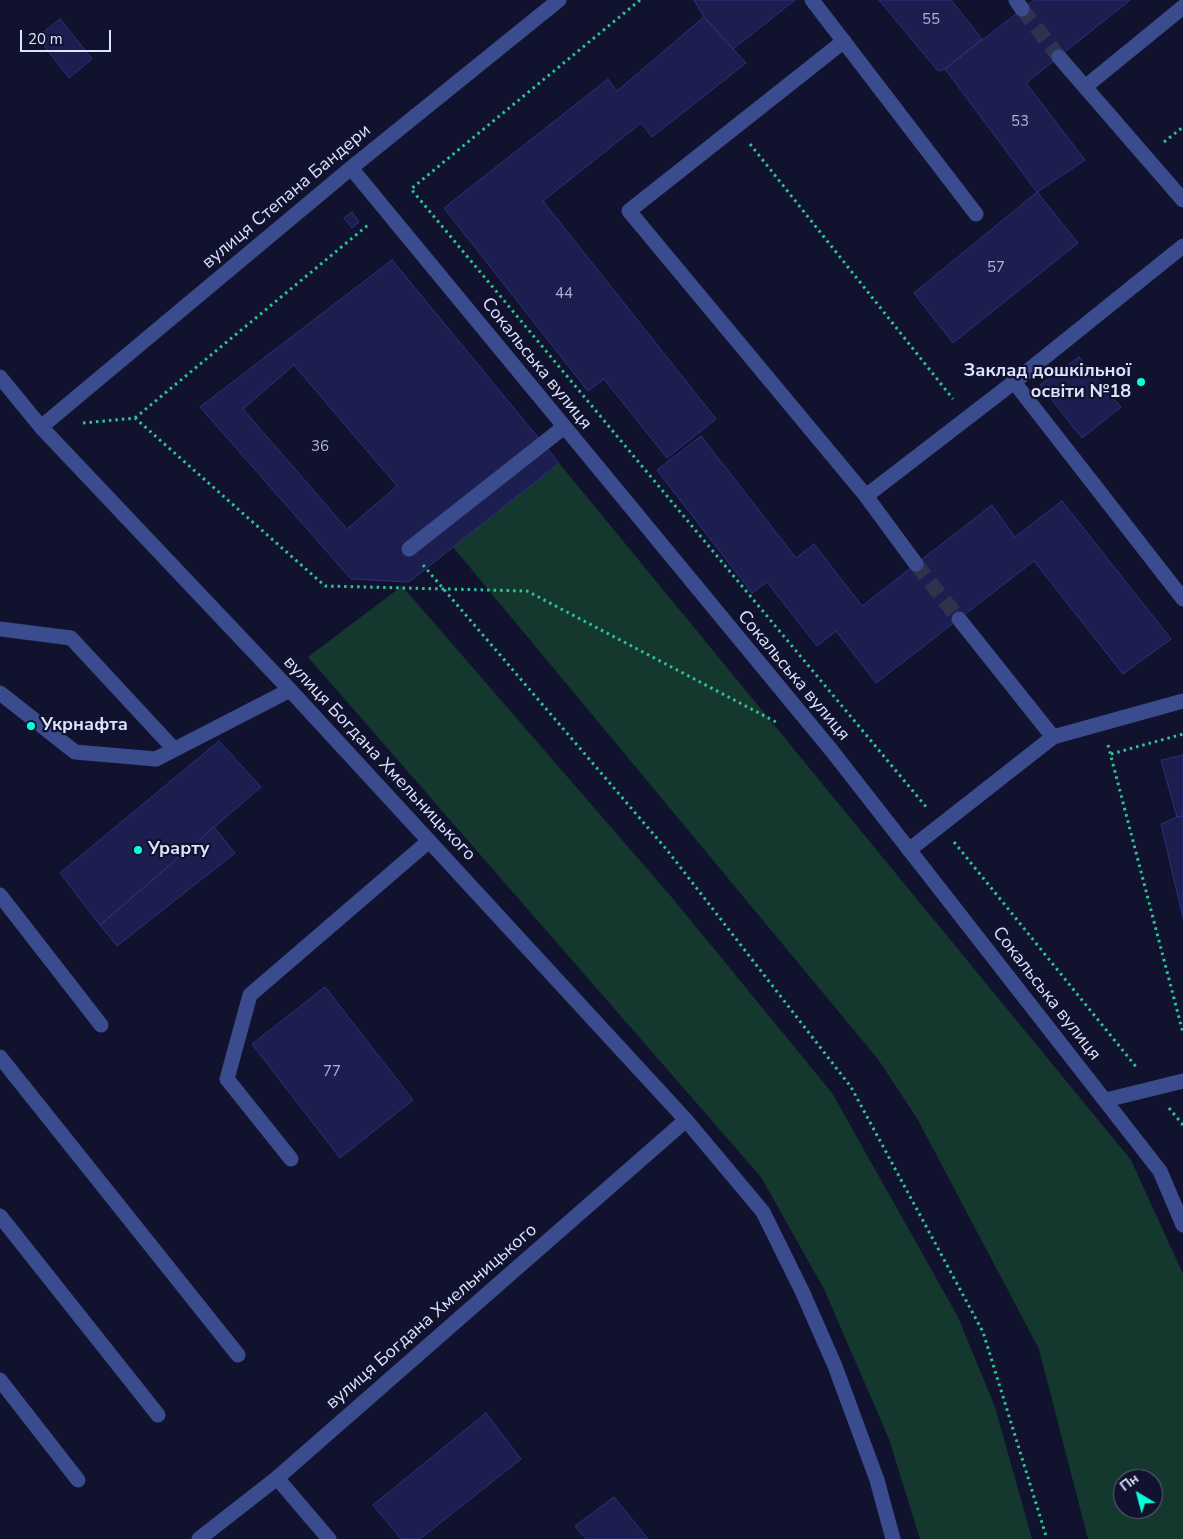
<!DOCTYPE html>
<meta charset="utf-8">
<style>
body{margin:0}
#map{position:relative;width:1183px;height:1539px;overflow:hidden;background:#11132e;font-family:"Nunito Sans",sans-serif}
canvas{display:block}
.north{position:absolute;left:1113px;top:1469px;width:50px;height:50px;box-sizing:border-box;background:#11132e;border:1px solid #636682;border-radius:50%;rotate:323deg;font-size:14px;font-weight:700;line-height:20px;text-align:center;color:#dde2ff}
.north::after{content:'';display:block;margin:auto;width:18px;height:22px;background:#09ffdc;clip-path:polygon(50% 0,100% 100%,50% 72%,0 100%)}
.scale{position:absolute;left:20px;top:30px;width:91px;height:22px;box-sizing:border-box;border:2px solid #dde2ff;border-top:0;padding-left:6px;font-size:15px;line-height:18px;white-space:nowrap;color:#dde2ff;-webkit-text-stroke:4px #11132e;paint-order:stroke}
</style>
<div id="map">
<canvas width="1183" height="1539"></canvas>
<div class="north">Пн</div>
<div class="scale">20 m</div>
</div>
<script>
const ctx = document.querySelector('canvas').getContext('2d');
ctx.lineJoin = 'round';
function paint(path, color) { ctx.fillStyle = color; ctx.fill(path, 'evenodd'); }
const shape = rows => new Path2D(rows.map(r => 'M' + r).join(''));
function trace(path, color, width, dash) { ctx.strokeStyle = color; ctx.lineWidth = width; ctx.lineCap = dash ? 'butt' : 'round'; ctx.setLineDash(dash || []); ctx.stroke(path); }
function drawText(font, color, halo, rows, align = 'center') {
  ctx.font = font + ' "Nunito Sans",sans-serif'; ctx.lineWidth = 4.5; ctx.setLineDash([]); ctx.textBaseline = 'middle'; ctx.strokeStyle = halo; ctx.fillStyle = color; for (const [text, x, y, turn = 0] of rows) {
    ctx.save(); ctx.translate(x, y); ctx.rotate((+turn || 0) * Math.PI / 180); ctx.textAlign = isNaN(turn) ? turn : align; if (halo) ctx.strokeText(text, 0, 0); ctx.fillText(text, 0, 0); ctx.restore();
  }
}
paint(shape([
 [559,463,1131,1160,1183,1274,1183,1539,1088,1539,1039,1349,918,1120,878,1059,453,547],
 [1123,1479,1153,1479,1153,1509,1123,1509],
 [402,586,674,900,832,1093,958,1317,995,1407,1032,1539,920,1539,889,1439,824,1289,761,1177,308,657]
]), '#14382e');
const building = shape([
 [694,0,795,0,733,49,704,17,694,0],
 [879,0,951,0,982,39,945,69,938,71,879,0],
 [1034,0,1130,0,1026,83,1085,160,1037,192,945,69,1034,0],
 [704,17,746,63,652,137,641,123,543,201,716,419,667,458,604,379,588,391,444,208,608,79,617,91,704,17],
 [60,19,92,59,69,78,37,37,60,19],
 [1037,192,1078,243,953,343,914,293,1037,192],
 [352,212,359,222,352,228,344,218,352,212],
 [392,260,559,463,409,582,351,579,200,407,392,260],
 [1079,357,1121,407,1082,438,1040,385,1079,357],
 [294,365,397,486,347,529,243,409,294,365],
 [701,436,796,558,814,544,862,606,992,505,1015,537,1062,501,1171,639,1123,674,1034,561,876,683,836,631,817,646,767,582,752,593,657,470,701,436],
 [219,741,261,787,100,925,60,873,219,741],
 [1183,755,1183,816,1177,817,1161,760,1183,755],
 [1183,816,1183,918,1161,824,1177,817,1183,816],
 [214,827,235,853,117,946,100,925,214,827],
 [325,987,413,1100,340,1158,252,1044,325,987],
 [486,1413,521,1459,420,1539,401,1539,373,1505,486,1413],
 [614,1497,648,1539,586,1539,575,1526,614,1497]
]);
paint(building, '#1c1e4f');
trace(building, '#2d317c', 1);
trace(shape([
 [1022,9,1059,57],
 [916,564,959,619]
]), '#30324d', 15, [15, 8]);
trace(shape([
 [640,0,411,189,927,808],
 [1164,142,1183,127],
 [750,144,953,399],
 [135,418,368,225],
 [83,423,135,418,325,586,527,591,776,722],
 [423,565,667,850,851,1087,983,1332,1047,1539],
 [1108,745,1183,1033],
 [1111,754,1183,734],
 [954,842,1137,1068],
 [1169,1108,1183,1125]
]), '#2dc496', 3, [2.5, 4]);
trace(shape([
 [812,0,976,214],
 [1016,0,1022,9],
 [844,41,629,211,866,496,916,564],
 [1059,57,1183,200],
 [1085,87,1183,7],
 [351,168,832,751,1160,1171,1183,1225],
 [0,377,41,427,290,690,686,1120,763,1212,802,1291,835,1366,877,1480,893,1539],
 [1014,382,1183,599],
 [41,427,351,168,559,0],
 [866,496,1014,382,1183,246],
 [409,549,564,427],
 [959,619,1053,737],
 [0,629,71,638,174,749],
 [0,693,75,752,156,759,290,690],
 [909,850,1053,737,1183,701],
 [0,895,101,1025],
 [0,1057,238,1355],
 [1106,1100,1183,1081],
 [291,1159,227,1079,250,995,429,841],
 [0,1216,158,1415],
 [0,1380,78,1480],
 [277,1478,329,1539],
 [199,1539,277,1478,686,1120]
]), '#3a4b8e', 15);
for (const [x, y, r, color] of [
 [1141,382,5,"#09ffdc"],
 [31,726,5,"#09ffdc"],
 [138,850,5,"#09ffdc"]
]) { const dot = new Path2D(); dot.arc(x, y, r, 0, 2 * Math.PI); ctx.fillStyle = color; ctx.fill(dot); trace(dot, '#11132e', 2); }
drawText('15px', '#adb1d3', null, [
 ["55",931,20],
 ["53",1020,122],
 ["57",996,268],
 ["44",564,294],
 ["36",320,447],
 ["77",332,1072]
]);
drawText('18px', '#dde2ff', '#11132e', [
 ["вулиця Степана Бандери",287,197,-40],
 ["Сокальська вулиця",536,364,51],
 ["Сокальська вулиця",793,676,50],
 ["вулиця Богдана Хмельницького",379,759,47],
 ["Сокальська вулиця",1046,994,52],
 ["вулиця Богдана Хмельницького",432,1317,-41]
]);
drawText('bold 18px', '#dde2ff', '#11132e', [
 ["Заклад дошкільної",1131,372,"right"],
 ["освіти №18",1131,393,"right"],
 ["Укрнафта",41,726],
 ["Урарту",148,850]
], 'left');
</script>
